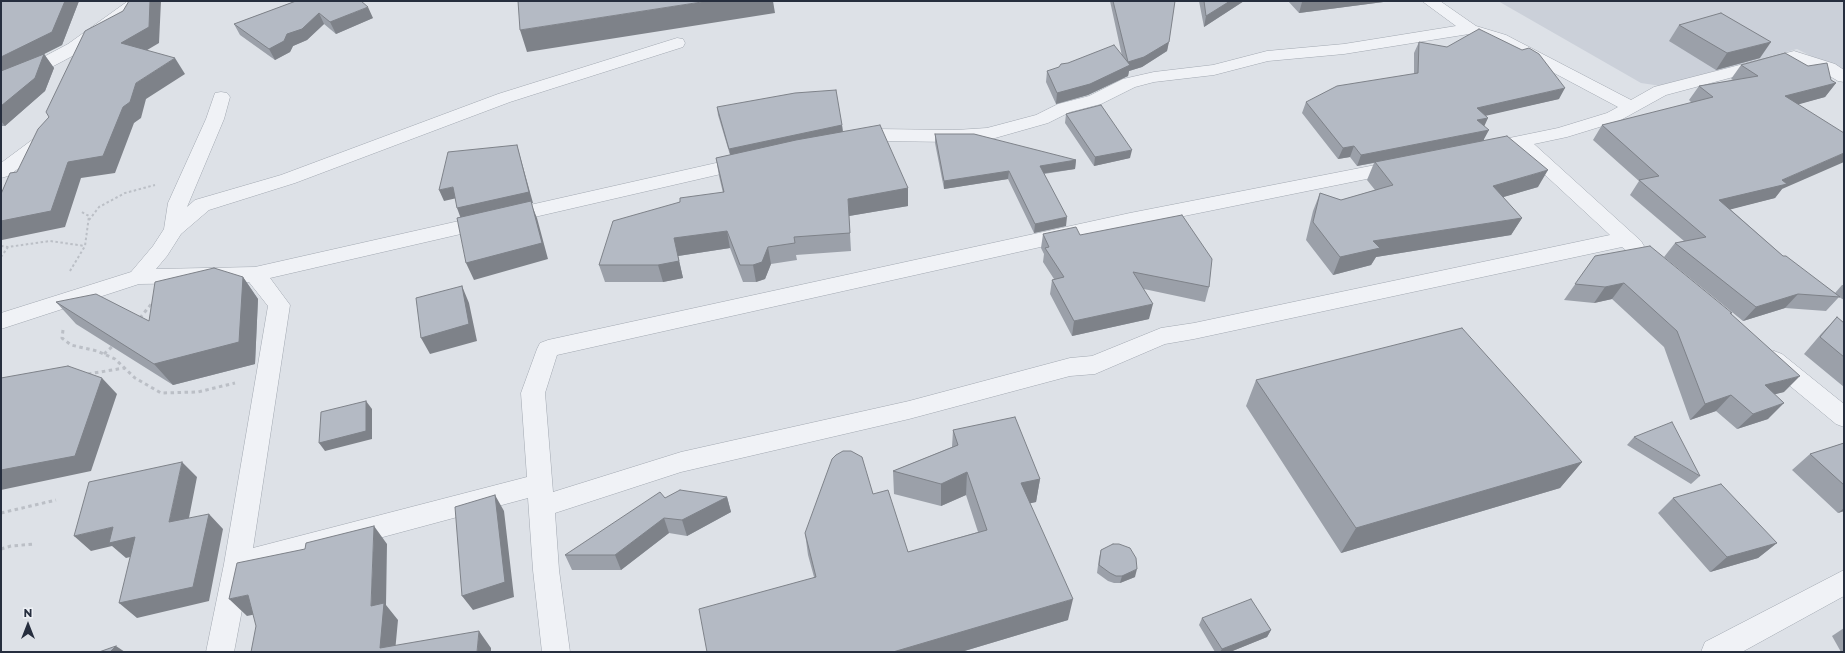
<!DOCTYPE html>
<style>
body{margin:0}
#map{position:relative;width:1845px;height:653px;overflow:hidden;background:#dde1e7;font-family:Montserrat,sans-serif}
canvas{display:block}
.frame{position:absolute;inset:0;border:2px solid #262e3e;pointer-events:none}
.north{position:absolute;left:8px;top:605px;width:40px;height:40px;-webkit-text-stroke:3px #edf0f5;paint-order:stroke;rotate:0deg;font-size:11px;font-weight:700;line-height:16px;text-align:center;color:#262e3e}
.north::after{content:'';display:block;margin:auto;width:14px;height:18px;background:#262e3e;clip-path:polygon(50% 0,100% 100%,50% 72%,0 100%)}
</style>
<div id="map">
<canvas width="1845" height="653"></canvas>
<div class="frame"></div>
<div class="north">N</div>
</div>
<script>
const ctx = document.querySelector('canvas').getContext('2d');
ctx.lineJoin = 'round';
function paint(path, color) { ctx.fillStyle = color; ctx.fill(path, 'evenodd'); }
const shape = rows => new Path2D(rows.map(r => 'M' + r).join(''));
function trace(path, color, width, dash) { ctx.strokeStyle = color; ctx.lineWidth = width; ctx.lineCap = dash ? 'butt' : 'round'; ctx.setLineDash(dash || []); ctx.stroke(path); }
paint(shape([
 [1498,1,1844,1,1844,73,1797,49,1661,86,1641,83]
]), '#cbd0d9');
const street = shape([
 [128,1,146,1,80,52,46,70,1,87,1,76,34,62,68,44,128,1],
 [1422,1,1440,1,1476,26,1506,35,1631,100,1654,87,1794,51,1835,64,1844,70,1844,82,1838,81,1823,72,1793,61,1666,95,1619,121,1567,137,1534,144,1641,241,1644,246,1641,251,1634,253,1627,251,1622,247,1194,339,1165,344,1095,374,1070,376,909,419,681,472,555,513,559,570,570,652,542,652,533,570,528,498,249,573,234,652,206,652,224,564,268,306,249,282,139,284,1,329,1,313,131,272,153,246,164,229,168,203,206,119,215,93,221,92,227,93,230,97,224,119,187,207,195,200,281,175,498,94,677,38,683,39,685,43,683,47,510,102,295,183,209,210,181,234,167,256,156,269,255,267,747,156,754,158,756,162,754,166,747,168,270,278,290,305,253,548,527,477,521,393,537,349,540,343,548,340,1130,213,1401,160,1408,162,1410,166,1408,170,1401,172,1130,227,557,355,545,393,553,492,681,452,909,401,1070,358,1092,356,1161,328,1194,323,1610,235,1516,148,1485,155,1478,153,1476,149,1478,145,1485,143,1558,128,1607,113,1618,107,1494,41,1469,34,1344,54,1268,61,1214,75,1154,82,1135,87,1101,104,1070,112,1048,123,988,140,956,142,874,141,855,145,849,143,846,139,849,135,874,129,956,130,987,128,1036,115,1058,104,1089,96,1123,79,1154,72,1213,65,1267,51,1344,44,1456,26,1422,1],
 [48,128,54,130,57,134,46,148,8,176,1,178,1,163,32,140,42,130,48,128],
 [1774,351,1782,354,1844,404,1844,427,1836,424,1766,366,1763,360,1766,354,1774,351],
 [1844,570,1844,596,1742,652,1701,652,1705,642,1844,570]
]);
trace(street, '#a2a8b1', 1);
trace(shape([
 [89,220,99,207,125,193,155,185],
 [1,246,8,247,50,241,85,246],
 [1,257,8,247],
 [70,271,85,246,89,216,80,211]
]), '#bbbfc6', 2, [2.5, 2.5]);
trace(shape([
 [140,318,152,303],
 [63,330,62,338,71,345,97,351,115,359,135,378,161,393,198,392,235,383],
 [104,354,114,345],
 [88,374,124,368],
 [1,513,56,500],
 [1,549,11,546,35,544]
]), '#bbbfc6', 3, [3.5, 3.5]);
paint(street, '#f0f2f6');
paint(shape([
 [1,1,79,1,62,45,44,54,54,68,45,91,5,126,1,126],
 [296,1,373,18,336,34,324,24,307,40,293,46,290,52,275,60,240,35,234,24],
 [1110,1,1175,1,1167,51,1142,67,1129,71,1128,76,1088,95,1056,104,1046,82,1047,71,1122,56],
 [1199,1,1244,1,1204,27],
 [1288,1,1391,1,1299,13],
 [1679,25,1760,58,1716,70,1669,41],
 [1419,42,1559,99,1486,115,1484,126,1484,140,1538,187,1503,197,1522,218,1511,235,1376,257,1371,265,1333,275,1306,240,1313,211,1320,193,1341,200,1375,190,1367,180,1374,163,1357,166,1350,157,1338,159,1302,113,1306,102,1414,74,1414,53],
 [1741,65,1831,80,1836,83,1825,97,1798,104,1782,189,1775,198,1730,209,1783,256,1835,293,1842,285,1844,285,1844,300,1839,297,1826,311,1785,308,1743,321,1664,257,1675,243,1684,241,1630,195,1639,181,1593,140,1602,125,1692,103,1689,100,1699,86,1733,80,1731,79],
 [717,107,842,125,843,132,908,188,908,206,849,216,851,251,796,255,797,260,771,264,765,279,756,282,743,282,730,248,678,256,683,278,663,282,605,282,599,265,723,193,719,176,716,158,730,155,718,115],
 [1066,114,1130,158,1094,166,1065,123],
 [935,134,1076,160,1075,169,1044,174,1066,226,1034,233,1008,179,944,189,935,143],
 [1043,234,1080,235,1209,287,1205,302,1144,289,1149,319,1072,336,1050,294,1052,280,1054,279,1043,262,1044,254,1041,248],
 [1595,256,1731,314,1784,392,1774,394,1768,419,1737,429,1716,411,1690,420,1664,347,1612,299,1594,303,1564,300],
 [243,277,258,299,255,364,173,385,76,324,56,302,149,321],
 [1837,317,1844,323,1844,387,1804,354,1821,334],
 [1256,380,1582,462,1560,488,1341,553,1246,406],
 [953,430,1040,479,1036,502,1030,503,1068,620,961,652,707,652,814,577,808,555,805,533,873,494,908,552,978,532,966,495,941,506,894,494,893,471,952,447],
 [1634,437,1700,476,1691,484,1627,445],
 [1844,443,1844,511,1838,513,1792,470,1810,454],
 [727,497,731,512,687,536,669,533,621,570,572,570,565,555,665,498],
 [1673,498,1777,543,1758,558,1710,572,1658,513],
 [1101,550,1135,577,1120,583,1114,583,1108,581,1097,573,1099,558],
 [1202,618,1271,630,1267,637,1230,652,1215,652,1199,625],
 [1844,628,1844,652,1841,652,1832,636]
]), '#9ba0a9');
paint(shape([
 [65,1,79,1,62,45,44,54,54,68,45,91,5,126,1,121,1,57],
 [150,1,161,1,159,43,132,59,121,43],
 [708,1,773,1,775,13,527,52,520,30],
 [1230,1,1244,1,1204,27,1206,16],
 [1312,1,1391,1,1299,13,1302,2],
 [368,7,373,18,336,34,330,22],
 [319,13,324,24,307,40,293,46,290,52,275,60,269,49,287,34],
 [1169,42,1167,51,1142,67,1129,71,1128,76,1088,95,1056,104,1057,93,1128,62],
 [1771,42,1760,58,1716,70,1727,53],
 [175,58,185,74,146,99,141,118,134,123,115,173,81,178,65,227,2,240,1,238,1,221,68,162,123,107,136,83],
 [1836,83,1825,97,1775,111,1785,96],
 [1565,88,1559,99,1472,119,1477,108],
 [1488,118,1483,129,1477,120],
 [842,125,843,134,731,158,729,149],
 [1489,130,1483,141,1357,166,1361,155],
 [517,145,520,156,533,203,531,203,537,218,548,259,474,280,466,263,461,219,457,208],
 [1354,146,1350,157,1338,159,1343,148],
 [1132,150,1130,158,1094,166,1095,157],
 [1844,153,1844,162,1782,189,1775,198,1709,215,1719,200,1782,180],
 [1076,160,1075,169,1039,174,1040,166],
 [1548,170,1538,187,1483,203,1493,186],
 [1009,171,1008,179,944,189,944,181],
 [453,187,457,198,444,201,439,190],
 [908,188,908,206,849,216,848,199],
 [1067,217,1066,226,1034,233,1035,224],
 [1522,218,1511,235,1376,257,1371,265,1333,275,1340,257,1373,241],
 [727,231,730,248,678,256,683,278,663,282,658,265,674,238],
 [768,247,771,264,765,279,756,282,753,265],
 [243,277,258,299,255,364,173,385,154,364],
 [1624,283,1612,299,1594,303,1605,287],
 [462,286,469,303,477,341,430,354,421,338],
 [1798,294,1785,308,1743,321,1756,307],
 [1153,304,1149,319,1072,336,1074,321],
 [1800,376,1784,392,1749,401,1765,385],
 [102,378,117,394,91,471,1,490,1,470],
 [1731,395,1716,411,1690,420,1705,404],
 [366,401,372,409,372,439,325,451,319,443],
 [1784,403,1768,419,1737,429,1753,414],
 [182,462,197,477,185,538,169,522],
 [1582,462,1560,488,1341,553,1356,528],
 [967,472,966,495,941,506,941,484],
 [1040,479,1036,502,1018,506,1021,483],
 [495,495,504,511,514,597,473,610,462,596],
 [727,497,731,512,687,536,682,520],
 [1844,508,1844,511,1838,513],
 [209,514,223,529,209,601,137,618,119,603],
 [664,518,669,533,621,570,615,555],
 [374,526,387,544,386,605,398,620,395,652,380,648,371,606],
 [113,527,135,537,152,552,126,558,112,546,91,551,74,536],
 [1777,543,1758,558,1710,572,1727,557],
 [1137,569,1135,577,1120,583,1122,576],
 [248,595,266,612,247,616,229,599],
 [1073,599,1068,620,961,652,893,652],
 [1271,630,1267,637,1230,652,1220,652,1222,649],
 [479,631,491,648,491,652,477,652],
 [116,646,125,652,110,652]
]), '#7e8289');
const building = shape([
 [1,1,65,1,52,32,1,57,1,1],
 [129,1,150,1,149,27,121,43,175,58,136,83,130,102,123,107,103,156,68,162,51,211,1,221,1,194,10,173,17,172,38,129,49,117,46,112,85,31,123,11,129,1],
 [296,1,361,1,368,7,330,22,319,13,302,29,287,34,284,41,269,49,234,24,296,1],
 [518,1,708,1,520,30,518,1],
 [1113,1,1175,1,1169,42,1144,57,1128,62,1113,1],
 [1204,1,1230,1,1206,16,1204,1],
 [1301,1,1312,1,1302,2,1301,1],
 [1721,13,1771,42,1727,53,1679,25,1721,13],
 [1479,29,1522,50,1529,48,1539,54,1565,88,1477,108,1488,118,1477,120,1489,130,1361,155,1354,146,1343,148,1306,102,1337,86,1418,73,1419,42,1447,47,1479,29],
 [1114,45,1130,65,1090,84,1057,93,1047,71,1059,67,1061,64,1068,63,1114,45],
 [1785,53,1808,66,1827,63,1831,80,1836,83,1785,96,1844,133,1844,153,1782,180,1787,184,1719,200,1783,256,1786,256,1840,297,1798,294,1756,307,1675,243,1706,237,1639,180,1659,176,1602,125,1713,97,1699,86,1758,76,1741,65,1785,53],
 [44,54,35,78,1,106,1,71,44,54],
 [836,90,842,125,729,149,717,107,795,93,836,90],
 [1101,105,1132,150,1095,157,1066,114,1101,105],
 [880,125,908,188,848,199,850,233,794,237,795,243,768,247,762,262,753,265,740,265,727,231,674,238,679,261,658,265,599,265,613,221,680,202,680,198,724,192,716,158,796,140,880,125],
 [935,134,974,134,1076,160,1040,166,1067,217,1035,224,1009,171,944,181,935,134],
 [1507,136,1548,170,1493,186,1522,218,1373,241,1380,248,1340,257,1313,222,1320,193,1341,200,1393,185,1375,162,1507,136],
 [517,145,529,192,457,208,453,187,439,190,448,152,517,145],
 [531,201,542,243,466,263,457,218,531,201],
 [1182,215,1212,259,1209,287,1133,272,1153,304,1074,321,1052,280,1064,277,1045,248,1049,247,1043,234,1076,227,1080,235,1182,215],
 [1650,246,1732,313,1730,313,1800,376,1765,385,1784,403,1753,414,1731,395,1705,404,1677,331,1624,283,1605,287,1575,284,1595,256,1650,246],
 [214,268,243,277,239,342,154,364,56,302,96,294,149,321,155,282,214,268],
 [462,286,469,324,421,338,416,298,462,286],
 [1837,317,1844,323,1844,357,1820,337,1837,317],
 [1462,328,1582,462,1356,528,1256,380,1462,328],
 [68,366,102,378,75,456,1,470,1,378,68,366],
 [366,401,366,431,319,443,321,412,366,401],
 [1015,417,1040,479,1021,483,1073,599,893,652,707,652,699,609,816,577,805,533,832,459,836,455,843,451,851,451,862,457,873,494,888,490,908,552,987,530,967,472,941,484,893,471,958,445,953,430,1015,417],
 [1672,422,1700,476,1634,437,1672,422],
 [1844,443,1844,485,1810,454,1844,443],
 [182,462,169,522,209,514,193,587,119,603,135,537,109,543,113,527,74,536,89,482,182,462],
 [1721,484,1777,543,1727,557,1673,498,1721,484],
 [680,490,727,497,682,520,664,518,615,555,565,555,660,492,665,498,680,490],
 [495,495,505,582,462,596,455,507,495,495],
 [374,526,371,606,384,603,380,648,479,631,477,652,251,652,256,626,248,595,229,599,237,563,305,549,306,543,374,526],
 [1113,544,1119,544,1130,548,1136,558,1137,569,1122,576,1116,576,1110,573,1099,565,1101,550,1113,544],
 [1251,599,1271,630,1222,649,1202,618,1251,599],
 [116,646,110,652,99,652,116,646]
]);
paint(building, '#b4bac4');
trace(building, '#7e8289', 1);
</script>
